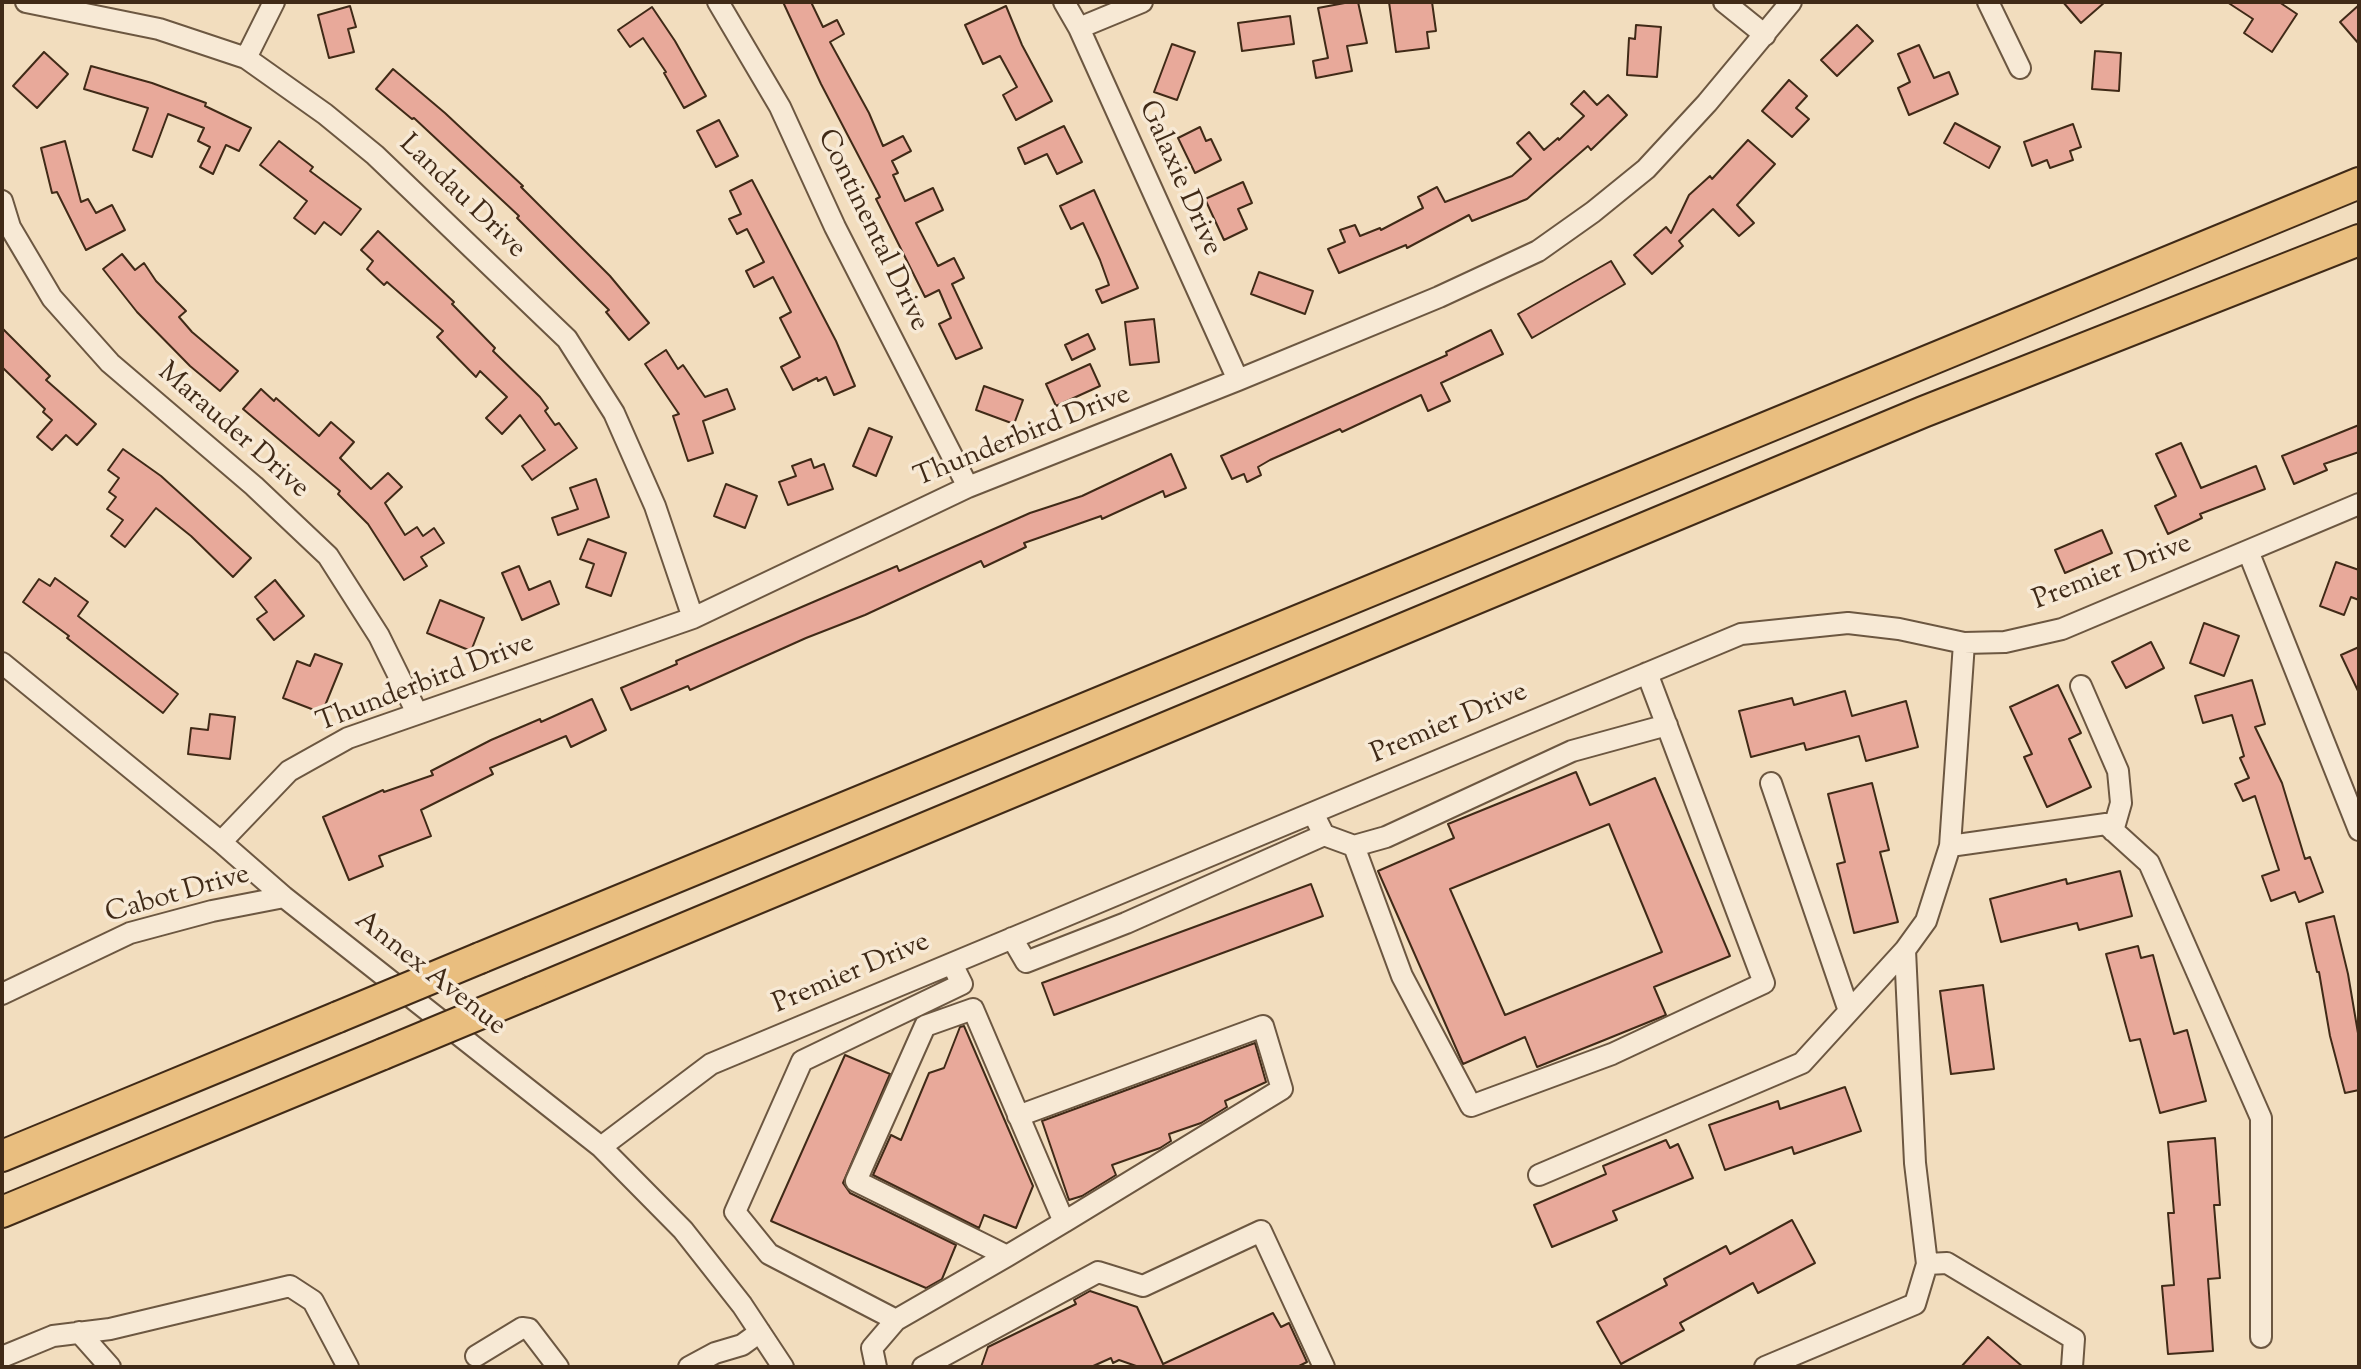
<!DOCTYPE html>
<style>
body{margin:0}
#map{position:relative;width:2361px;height:1369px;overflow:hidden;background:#f2ddbe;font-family:"Sorts Mill Goudy",serif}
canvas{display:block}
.frame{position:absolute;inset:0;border:4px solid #402a17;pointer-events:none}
</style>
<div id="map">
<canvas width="2361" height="1369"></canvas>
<div class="frame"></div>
</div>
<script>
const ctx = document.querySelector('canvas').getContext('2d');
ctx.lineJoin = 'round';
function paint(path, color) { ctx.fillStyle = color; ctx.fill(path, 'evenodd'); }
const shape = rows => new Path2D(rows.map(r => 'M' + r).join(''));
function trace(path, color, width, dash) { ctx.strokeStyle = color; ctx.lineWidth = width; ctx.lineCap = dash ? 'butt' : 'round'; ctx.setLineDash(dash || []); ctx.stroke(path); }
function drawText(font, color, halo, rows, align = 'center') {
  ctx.font = font + ' "Sorts Mill Goudy",serif'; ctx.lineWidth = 7; ctx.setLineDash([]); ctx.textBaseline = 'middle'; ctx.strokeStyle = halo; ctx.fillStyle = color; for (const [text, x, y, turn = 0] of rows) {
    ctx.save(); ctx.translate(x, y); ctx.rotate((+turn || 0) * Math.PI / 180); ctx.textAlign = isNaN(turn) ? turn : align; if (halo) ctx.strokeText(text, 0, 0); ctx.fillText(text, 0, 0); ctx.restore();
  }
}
const building = shape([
 [783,2,811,2,823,27,837,20,844,34,830,42,869,113,883,146,903,136,911,151,892,161,898,173,893,175,905,201,933,188,943,210,916,223,938,266,954,258,964,278,952,284,982,348,956,359,939,324,951,318,939,290,925,297,876,199,880,197,821,84,783,2],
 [1350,2,1358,2,1367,43,1347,46,1352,71,1316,78,1313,61,1328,58,1318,8,1350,2],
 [1389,2,1432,2,1436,31,1427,32,1429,48,1396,52,1389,2],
 [2063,2,2105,2,2081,23,2063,2],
 [2227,2,2279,2,2297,14,2272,52,2244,33,2253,19,2227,2],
 [2359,5,2359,44,2340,22,2359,5],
 [350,6,356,27,348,29,354,52,329,58,318,15,350,6],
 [1006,6,1022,45,1052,101,1016,120,1003,95,1017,87,1000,56,983,64,965,25,1006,6],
 [652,7,675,41,706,96,684,108,664,73,666,72,643,38,630,47,618,30,652,7],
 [1290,16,1294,44,1242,51,1238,23,1290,16],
 [1636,25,1661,27,1657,77,1627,75,1629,38,1635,39,1636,25],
 [1857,25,1873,41,1837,76,1821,60,1857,25],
 [1172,44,1195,52,1177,100,1154,92,1172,44],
 [1919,45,1934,78,1949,72,1958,94,1909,115,1898,88,1910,82,1898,54,1919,45],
 [2095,51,2121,53,2119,91,2092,89,2095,51],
 [44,52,68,74,37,108,13,86,44,52],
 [91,66,152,83,206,103,205,106,251,128,239,151,226,145,213,174,200,167,210,147,198,141,204,128,168,114,152,157,133,150,148,108,84,89,91,66],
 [393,69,445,113,523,186,521,187,610,276,649,323,629,340,606,312,609,310,517,218,519,216,414,118,412,119,376,89,393,69],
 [1789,80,1807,96,1796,108,1809,119,1792,137,1762,111,1789,80],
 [1584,91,1597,105,1608,95,1627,115,1591,150,1588,146,1527,199,1472,221,1469,215,1407,248,1406,245,1339,273,1328,249,1345,242,1340,230,1355,225,1360,236,1380,228,1381,230,1423,208,1418,197,1437,187,1445,202,1512,176,1531,159,1517,143,1529,132,1544,150,1558,138,1559,140,1584,116,1571,104,1584,91],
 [719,120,738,156,716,167,697,131,719,120],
 [1955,123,2000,147,1989,168,1944,143,1955,123],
 [2073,124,2081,147,2070,151,2073,160,2050,168,2047,160,2032,166,2024,142,2073,124],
 [1064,126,1082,162,1057,174,1047,154,1025,164,1018,148,1064,126],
 [1200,127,1206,141,1211,139,1221,160,1195,173,1178,138,1200,127],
 [1748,140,1775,164,1737,205,1754,223,1739,236,1713,209,1679,241,1683,246,1652,274,1634,255,1666,227,1671,233,1689,195,1710,176,1712,179,1748,140],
 [65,141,81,202,88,199,96,213,112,205,125,230,86,250,57,192,52,193,41,148,65,141],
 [279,141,313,167,310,171,361,209,341,235,324,222,315,234,294,218,307,201,260,165,279,141],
 [752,180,836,341,855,386,834,395,826,377,818,381,817,378,793,390,781,367,800,357,780,318,791,312,773,277,754,287,746,271,764,262,747,229,737,234,729,219,741,214,730,191,752,180],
 [1243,182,1252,203,1238,209,1247,229,1224,240,1205,199,1243,182],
 [1094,190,1138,288,1102,303,1096,290,1109,285,1100,260,1083,223,1071,229,1060,206,1094,190],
 [378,231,454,302,452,304,495,348,493,351,540,397,548,408,545,411,555,425,559,423,577,448,532,480,522,466,545,450,520,415,502,434,486,418,507,397,480,371,476,377,437,337,443,331,387,282,384,285,367,269,373,261,361,250,378,231],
 [122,254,135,270,144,263,156,281,186,311,179,317,192,332,238,371,220,391,190,366,137,312,103,269,122,254],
 [1611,261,1625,284,1532,338,1518,314,1611,261],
 [1259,272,1313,291,1305,314,1251,294,1259,272],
 [1154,319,1159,362,1130,365,1125,322,1154,319],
 [2,328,50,376,46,380,96,424,77,445,66,435,52,450,37,437,52,420,43,412,45,409,2,367,2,328],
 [1491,330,1503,354,1441,383,1450,401,1428,411,1421,395,1342,432,1340,429,1270,460,1258,467,1261,475,1247,482,1244,474,1232,479,1221,456,1447,355,1446,352,1491,330],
 [1088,334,1095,349,1072,360,1065,345,1088,334],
 [666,350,678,369,683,365,705,397,727,389,735,409,703,421,713,453,688,461,673,416,679,414,645,364,666,350],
 [1090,364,1100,386,1056,406,1046,384,1090,364],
 [984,386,1023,400,1014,424,976,410,984,386],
 [261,389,274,401,276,398,319,436,331,422,354,442,340,458,371,489,388,473,402,487,385,503,405,535,417,527,423,536,434,528,444,543,421,557,427,566,404,580,368,524,338,494,340,491,243,409,261,389],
 [2359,425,2359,452,2324,464,2327,470,2294,484,2282,456,2359,425],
 [869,428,892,437,876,476,853,466,869,428],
 [2181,443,2201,488,2256,466,2265,489,2200,514,2202,518,2168,534,2155,506,2176,496,2156,454,2181,443],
 [123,449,161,476,251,558,233,577,191,536,156,508,125,547,111,536,123,520,107,509,116,497,109,492,119,478,108,470,123,449],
 [1171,454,1186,488,1165,497,1163,491,1102,519,1101,516,1024,543,1026,547,984,567,981,561,865,615,806,638,690,690,688,686,631,710,621,688,677,664,676,661,897,566,899,571,1030,513,1082,496,1171,454],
 [811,459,814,468,824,464,833,489,788,505,779,482,796,476,792,466,811,459],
 [596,479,609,517,558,535,552,518,578,509,570,488,596,479],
 [726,484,757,496,745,528,714,516,726,484],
 [2102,530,2112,553,2065,573,2055,550,2102,530],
 [588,539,626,553,611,596,586,587,594,564,580,559,588,539],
 [2336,562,2359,570,2359,600,2351,597,2344,615,2320,606,2336,562],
 [519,566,529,590,550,581,559,604,522,620,502,573,519,566],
 [55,578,88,602,78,616,178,694,163,713,67,638,69,636,23,602,39,579,50,586,55,578],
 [275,580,304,616,274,640,257,619,267,612,255,597,275,580],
 [440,600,484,618,471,651,427,633,440,600],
 [2204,623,2239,636,2224,676,2190,663,2204,623],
 [2151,642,2164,668,2126,688,2112,662,2151,642],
 [2359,647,2359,693,2341,655,2359,647],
 [315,654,342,664,322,713,283,698,297,661,310,666,315,654],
 [2252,680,2265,724,2255,727,2282,783,2305,859,2310,857,2323,892,2299,902,2295,892,2271,901,2262,876,2279,870,2255,796,2243,801,2235,784,2249,778,2240,758,2244,756,2232,715,2203,723,2195,696,2252,680],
 [2058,685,2081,733,2069,739,2091,787,2047,807,2024,757,2032,754,2010,707,2058,685],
 [1845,691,1852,716,1906,701,1918,747,1866,761,1859,736,1806,750,1804,743,1751,757,1739,711,1792,698,1794,705,1845,691],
 [592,699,606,730,571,747,566,736,490,768,493,774,421,810,431,836,379,856,383,866,349,880,323,817,383,790,384,792,433,775,431,771,491,740,540,719,541,722,592,699],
 [210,714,235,717,230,759,188,754,191,728,208,730,210,714],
 [1576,772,1590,805,1655,778,1730,956,1654,987,1666,1015,1602,1041,1537,1067,1525,1037,1463,1064,1378,871,1454,838,1448,824,1576,772],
 [1609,824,1662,952,1505,1015,1450,889,1609,824],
 [1872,783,1889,850,1880,852,1898,922,1854,933,1837,864,1845,862,1828,794,1872,783],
 [2120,871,2132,916,2079,930,2077,923,2001,942,1990,899,2066,879,2067,884,2120,871],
 [1311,884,1323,916,1054,1015,1042,983,1311,884],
 [2334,916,2348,974,2359,1039,2359,1090,2345,1093,2330,1036,2319,972,2317,972,2306,923,2334,916],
 [2138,946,2141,958,2153,955,2174,1034,2187,1030,2206,1101,2160,1113,2140,1039,2130,1041,2106,954,2138,946],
 [1983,985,1994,1069,1951,1074,1940,991,1983,985],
 [964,1026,1033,1186,1016,1228,984,1215,979,1228,873,1175,891,1135,901,1140,929,1073,944,1068,960,1027,964,1026],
 [1255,1043,1266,1082,1225,1101,1227,1107,1201,1123,1169,1134,1171,1141,1160,1148,1112,1165,1116,1175,1082,1196,1069,1200,1042,1121,1255,1043],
 [845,1055,890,1074,843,1183,850,1193,956,1245,942,1279,926,1288,771,1221,845,1055],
 [1845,1087,1861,1131,1794,1154,1792,1147,1725,1170,1709,1125,1778,1101,1780,1109,1845,1087],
 [2215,1138,2220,1205,2214,1205,2220,1278,2208,1279,2213,1351,2168,1354,2162,1286,2174,1285,2168,1213,2174,1213,2168,1142,2215,1138],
 [1666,1140,1670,1148,1678,1144,1693,1178,1613,1211,1617,1220,1552,1247,1534,1205,1606,1174,1603,1166,1666,1140],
 [1792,1220,1815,1263,1758,1293,1753,1283,1680,1323,1684,1330,1621,1364,1597,1322,1667,1285,1664,1279,1726,1246,1730,1254,1792,1220],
 [1090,1291,1137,1307,1163,1364,1273,1313,1281,1327,1289,1323,1307,1362,1297,1367,1139,1367,1119,1360,1113,1363,1111,1358,1091,1367,981,1367,988,1347,1076,1304,1074,1300,1090,1291],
 [1988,1337,2023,1367,1961,1367,1988,1337]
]);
paint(building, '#e8a99a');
trace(building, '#402a17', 2);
const minor = shape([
 [26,2,159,29,246,58,325,114,375,155,567,339,614,413,655,506,693,618],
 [718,2,780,107,835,227,968,487],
 [1064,2,1079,28,1238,380],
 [1724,2,1765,35],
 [1988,2,2020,68],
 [1079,28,1142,2],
 [246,58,274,2],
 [2,201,10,227,52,298,110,363,254,486,328,556,379,636,417,713],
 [2248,551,2359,830],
 [2,663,221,842,284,897,601,1147,683,1230,742,1305,783,1367],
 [2081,686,2118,771,2121,803,2113,831],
 [1771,783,1849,1011],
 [1313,813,1324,835,1354,846,1402,976,1471,1106,1612,1054,1764,983,1647,673],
 [221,842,289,771,348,738,693,618,968,487,1238,380,1439,297,1538,251,1593,212,1646,169,1707,103,1791,2],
 [1354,846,1386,837,1572,751,1667,725],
 [1950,846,2106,824,2149,863,2261,1118,2261,1337],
 [1012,938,1026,962,1126,923,1324,835],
 [2,994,130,933,212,911,284,897],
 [1018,1116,1263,1026,1282,1089,1064,1222],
 [601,1147,711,1064,1741,634,1848,623,1899,629,1964,643,2005,642,2062,629,2359,504],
 [1539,1175,1802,1063,1905,950],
 [1927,1264,1947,1263,2074,1339,2072,1367],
 [896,1320,769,1254,735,1212,802,1061,962,984,952,964],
 [79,1332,110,1367],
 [476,1356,522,1328,529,1329,558,1367],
 [2,1357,53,1336,110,1329,290,1286,313,1301,348,1367],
 [689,1367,715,1353,742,1345,760,1332],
 [876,1367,872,1348,896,1320,1007,1256,1064,1222,973,1009,925,1026,856,1181,1007,1256],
 [923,1367,1098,1272,1143,1286,1261,1231,1324,1367],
 [1765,1367,1915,1304,1927,1264,1915,1163,1905,950,1926,921,1950,846,1964,643]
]);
const highway = shape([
 [480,958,2359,183],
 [532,992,1923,412,2359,240],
 [2,1156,338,1017],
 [2,1212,383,1054]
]);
trace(minor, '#6c5741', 24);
trace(highway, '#402a17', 34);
trace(minor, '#f7e9d5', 20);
trace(highway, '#e9be7f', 30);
const highwayBridge = shape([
 [338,1017,480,958],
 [383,1054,532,992]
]);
trace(highwayBridge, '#402a17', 34, []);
trace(highwayBridge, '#e9be7f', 30);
drawText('28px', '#402a17', '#f7e9d5', [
 ["Galaxie Drive",1178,179,66],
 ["Landau Drive",461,198,44],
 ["Continental Drive",871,231,64],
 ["Marauder Drive",232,432,41],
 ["Thunderbird Drive",1023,438,-22],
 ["Premier Drive",2113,574,-21],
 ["Thunderbird Drive",426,685,-21],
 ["Premier Drive",1450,725,-23],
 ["Cabot Drive",178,896,-16],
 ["Annex Avenue",429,975,38],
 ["Premier Drive",852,975,-23]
]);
</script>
